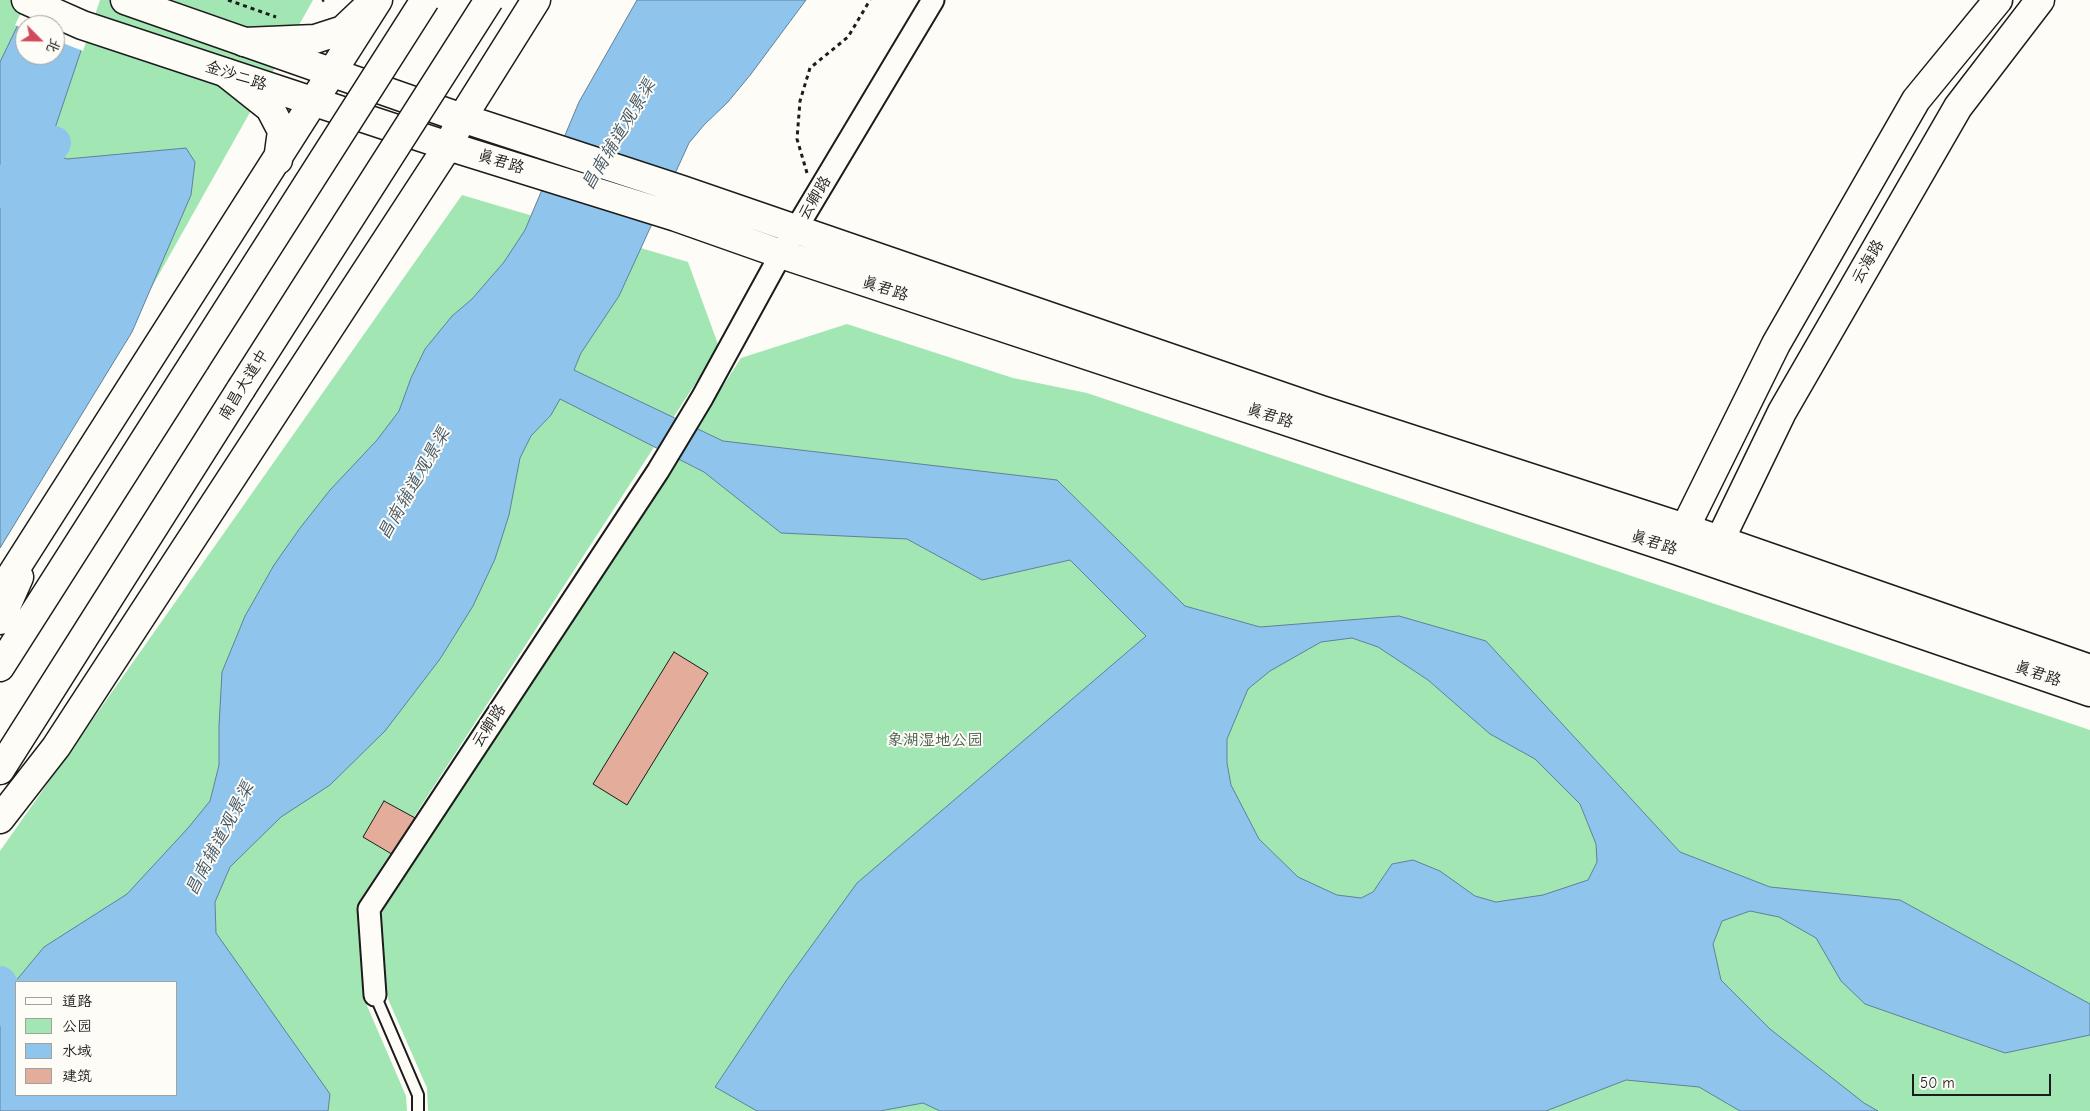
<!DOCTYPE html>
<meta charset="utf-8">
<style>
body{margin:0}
#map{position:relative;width:2090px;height:1111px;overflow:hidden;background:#fdfcf7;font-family:"Comic Neue","LXGW WenKai TC",sans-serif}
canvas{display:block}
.legend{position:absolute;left:15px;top:981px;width:162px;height:115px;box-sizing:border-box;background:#fdfcf7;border:1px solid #a3a29f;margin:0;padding:6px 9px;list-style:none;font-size:15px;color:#1c1c1c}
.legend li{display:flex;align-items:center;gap:10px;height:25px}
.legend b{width:25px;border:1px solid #a3a29f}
.north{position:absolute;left:15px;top:15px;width:50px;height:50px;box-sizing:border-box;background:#fdfcf7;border:1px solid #a3a29f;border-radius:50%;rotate:113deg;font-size:14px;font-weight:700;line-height:20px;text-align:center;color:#1c1c1c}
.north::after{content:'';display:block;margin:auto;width:18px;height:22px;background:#d1495b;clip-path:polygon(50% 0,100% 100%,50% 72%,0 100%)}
.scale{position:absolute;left:1912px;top:1074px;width:139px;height:22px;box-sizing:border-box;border:2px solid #1c1c1c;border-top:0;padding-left:6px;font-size:15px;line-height:18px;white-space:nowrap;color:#1c1c1c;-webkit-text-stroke:4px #fdfcf7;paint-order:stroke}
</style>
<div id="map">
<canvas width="2090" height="1111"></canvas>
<ul class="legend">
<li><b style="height:6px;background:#fdfcf7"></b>道路</li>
<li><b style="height:14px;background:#a2e7b3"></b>公园</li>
<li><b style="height:14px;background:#8fc4ed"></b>水域</li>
<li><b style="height:14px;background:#e4ac9b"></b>建筑</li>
</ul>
<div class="north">北</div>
<div class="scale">50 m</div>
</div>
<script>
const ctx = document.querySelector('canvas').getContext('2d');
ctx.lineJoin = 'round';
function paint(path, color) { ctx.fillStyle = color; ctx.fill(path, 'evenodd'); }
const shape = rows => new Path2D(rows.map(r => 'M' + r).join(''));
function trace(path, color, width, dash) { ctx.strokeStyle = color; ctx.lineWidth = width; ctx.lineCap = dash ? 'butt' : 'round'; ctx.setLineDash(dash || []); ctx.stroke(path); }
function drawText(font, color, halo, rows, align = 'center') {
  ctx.font = font + ' "Comic Neue","LXGW WenKai TC",sans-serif'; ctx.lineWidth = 4; ctx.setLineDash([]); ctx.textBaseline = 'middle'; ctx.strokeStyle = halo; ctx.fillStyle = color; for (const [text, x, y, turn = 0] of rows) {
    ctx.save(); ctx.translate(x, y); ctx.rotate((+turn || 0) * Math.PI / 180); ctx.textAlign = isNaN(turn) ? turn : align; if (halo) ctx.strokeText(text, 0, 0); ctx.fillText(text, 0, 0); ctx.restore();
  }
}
paint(shape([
 [0,0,313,0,130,326,0,529],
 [25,25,55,25,55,55,25,55],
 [462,195,688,262,719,347,360,900,365,1001,406,1096,407,1111,0,1111,0,851],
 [16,982,176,982,176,1095,16,1095],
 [847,324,1013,378,1087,393,2090,730,2090,1111,428,1111,427,1088,388,999,372,927,741,358]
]), '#a2e7b3');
const water = shape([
 [30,0,98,0,47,152,67,159,186,148,195,162,191,195,132,332,0,548,0,62,30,0],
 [25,25,55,25,55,55,25,55,25,25],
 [637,0,806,0,751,74,728,102,704,125,689,143,619,296,581,353,574,370,723,441,1057,480,1185,606,1260,627,1399,616,1486,641,1680,852,1770,887,1900,900,2090,1004,2090,1035,2005,1053,1865,1004,1841,981,1816,938,1779,917,1750,911,1722,921,1713,944,1721,980,1770,1029,1864,1103,1878,1111,1740,1111,1699,1087,1626,1080,1546,1111,940,1111,923,1103,880,1111,757,1111,715,1087,786,981,857,883,1146,636,1070,560,982,580,907,539,781,533,704,472,560,399,551,415,531,436,520,458,509,515,495,559,473,606,440,659,385,731,330,785,281,817,230,867,215,902,216,933,330,1094,328,1111,0,1111,0,1000,44,947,127,894,188,828,210,801,219,765,219,726,222,672,245,616,274,565,300,528,330,490,377,440,399,411,411,378,425,349,452,316,472,299,504,262,525,230,579,102,637,0],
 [1352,638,1378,647,1428,680,1490,734,1535,759,1580,804,1596,844,1597,862,1588,880,1543,895,1496,902,1475,896,1440,871,1413,860,1392,864,1373,892,1361,898,1337,895,1298,877,1259,839,1231,785,1227,763,1227,739,1248,689,1270,671,1321,642,1352,638],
 [16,982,176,982,176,1095,16,1095,16,982]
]);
paint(water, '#8fc4ed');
trace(water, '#618199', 1);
paint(shape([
 [27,0,100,0,83,51,55,40,55,25,25,25,25,29,15,25]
]), '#fdfcf7');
trace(shape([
 [0,191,14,175,47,152,54,143],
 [0,983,16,1019]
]), '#8fc4ed', 34);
const building = shape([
 [674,652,708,673,627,805,593,784,674,652],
 [384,801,417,819,395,856,363,837,384,801]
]);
paint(building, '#e4ac9b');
trace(building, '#1c1c1c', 1);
const lane = shape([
 [375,995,418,1095,418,1111]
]);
const street = shape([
 [375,995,369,909,658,471,702,398,781,254,933,0]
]);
const secondary = shape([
 [1685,528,1776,344,1916,100,1998,0],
 [1720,540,1782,412,1958,107,2040,0]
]);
const primary = shape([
 [26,0,82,25,448,146,676,217,781,254,1676,550,2090,692],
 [125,0,462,118,682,190,1321,410,1685,528,2090,669]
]);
const highway = shape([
 [244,42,315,39,343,30,364,10],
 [226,73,270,108,282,131,278,160],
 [0,593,378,0],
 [0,620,19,577],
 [0,667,195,361],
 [0,770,241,389],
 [0,819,56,747,448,146,462,118,536,0]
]);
trace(lane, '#1c1c1c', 14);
trace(street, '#1c1c1c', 25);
trace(secondary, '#1c1c1c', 31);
trace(primary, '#1c1c1c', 31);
trace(highway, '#1c1c1c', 31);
trace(shape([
 [228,0,276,17],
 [322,1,324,0],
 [807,173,797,139,800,101,810,68,848,37,870,0]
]), '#1c1c1c', 3, [4, 4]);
trace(lane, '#fdfcf7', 10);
trace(street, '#fdfcf7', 21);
trace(secondary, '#fdfcf7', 28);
trace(primary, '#fdfcf7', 28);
trace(highway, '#fdfcf7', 28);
const highwayBridge = shape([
 [195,361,425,0],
 [241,389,489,0]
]);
trace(highwayBridge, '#1c1c1c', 31, []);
trace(highwayBridge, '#fdfcf7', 28);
drawText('16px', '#1c1c1c', '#fdfcf7', [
 ["金沙二路",236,76,18],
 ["真君路",501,162,17],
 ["云卿路",815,198,-59],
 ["云海路",1868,262,-60],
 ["真君路",885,289,18],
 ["南昌大道中",244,385,-58],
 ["真君路",1270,416,18],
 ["真君路",1654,543,18],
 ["真君路",2038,674,19],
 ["云卿路",489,726,-57]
]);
drawText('16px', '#445949', '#fdfcf7', [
 ["象湖湿地公园",935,740]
]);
drawText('italic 18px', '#445765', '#fdfcf7', [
 ["昌南辅道观景渠",619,135,-59],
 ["昌南辅道观景渠",414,484,-60],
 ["昌南辅道观景渠",220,839,-62]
]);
</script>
